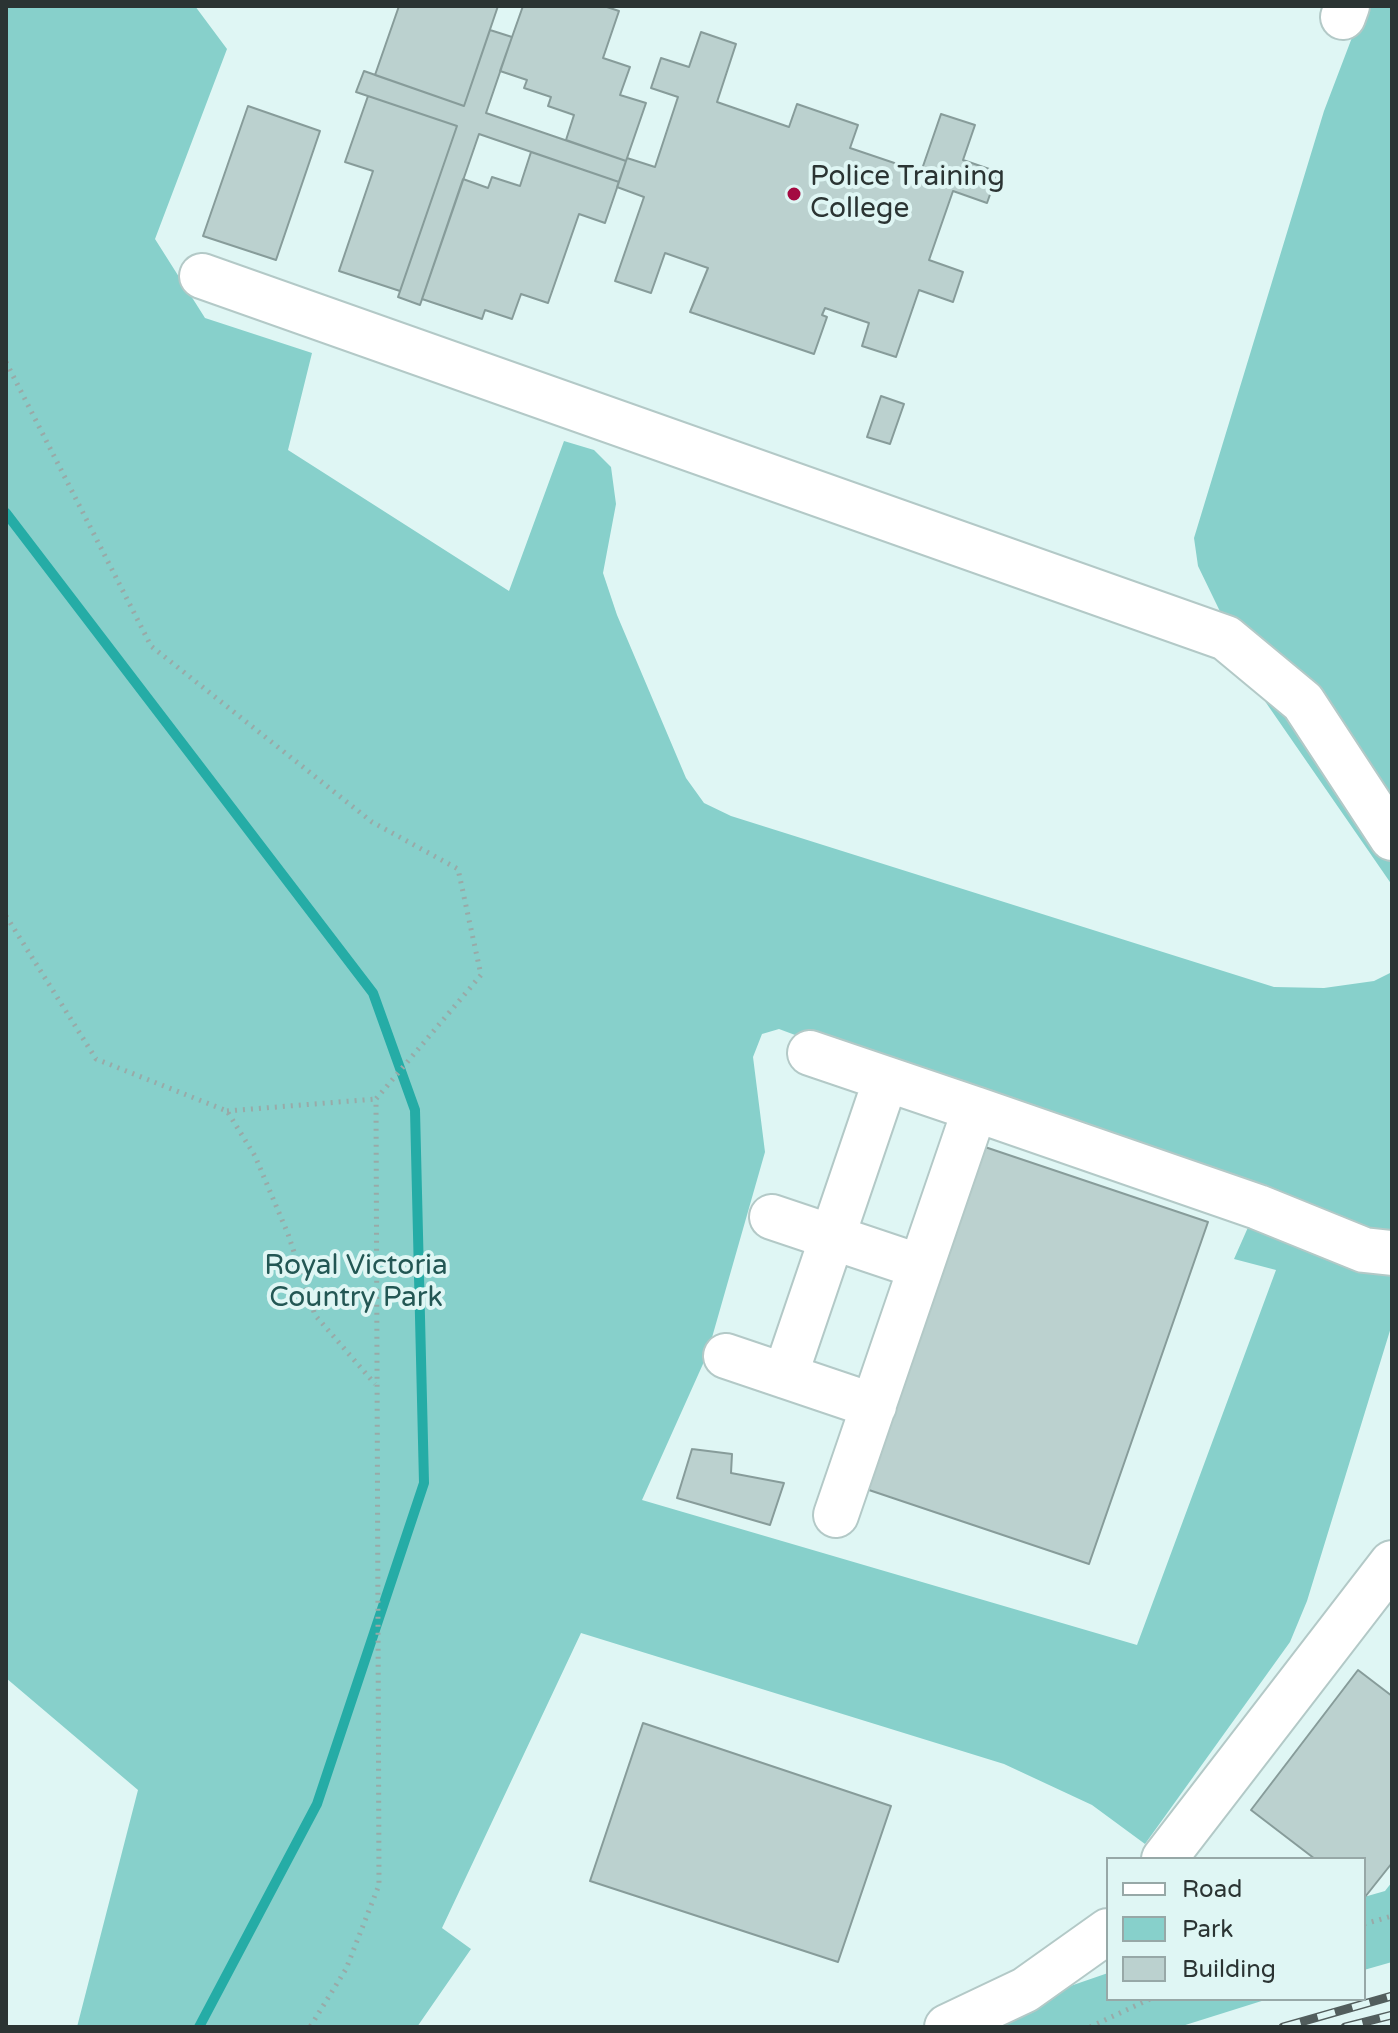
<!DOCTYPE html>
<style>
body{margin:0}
#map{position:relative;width:1398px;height:2033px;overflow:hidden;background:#dff6f4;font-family:"Varela Round",sans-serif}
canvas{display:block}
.frame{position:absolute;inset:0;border:8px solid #2b3433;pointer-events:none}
.legend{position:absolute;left:1106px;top:1857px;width:260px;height:144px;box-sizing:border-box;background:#dff6f4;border:2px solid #97a8a7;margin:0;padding:10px 14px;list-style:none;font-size:24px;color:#2b3433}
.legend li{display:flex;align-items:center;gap:16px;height:40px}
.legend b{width:40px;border:2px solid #97a8a7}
</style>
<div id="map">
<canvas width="1398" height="2033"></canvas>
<div class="frame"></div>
<ul class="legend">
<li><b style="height:10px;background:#fff"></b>Road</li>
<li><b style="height:22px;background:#87d0cb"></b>Park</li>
<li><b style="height:22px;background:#bbd1cf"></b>Building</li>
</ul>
</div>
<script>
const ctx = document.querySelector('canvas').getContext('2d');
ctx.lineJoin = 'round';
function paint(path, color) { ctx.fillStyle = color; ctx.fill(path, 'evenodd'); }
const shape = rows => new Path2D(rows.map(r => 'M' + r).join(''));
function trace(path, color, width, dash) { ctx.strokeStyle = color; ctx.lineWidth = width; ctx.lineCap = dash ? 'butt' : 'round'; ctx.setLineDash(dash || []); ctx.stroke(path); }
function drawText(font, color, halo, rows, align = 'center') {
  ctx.font = font + ' "Varela Round",sans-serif'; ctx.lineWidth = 8; ctx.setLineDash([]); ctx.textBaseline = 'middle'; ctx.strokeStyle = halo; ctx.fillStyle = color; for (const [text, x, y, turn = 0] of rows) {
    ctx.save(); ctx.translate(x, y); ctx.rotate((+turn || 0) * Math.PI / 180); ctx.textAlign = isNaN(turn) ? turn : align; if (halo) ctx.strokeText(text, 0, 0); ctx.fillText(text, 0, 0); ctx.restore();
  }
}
paint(shape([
 [6,6,195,6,227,49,155,239,205,318,312,353,288,450,509,591,564,441,594,450,611,467,616,504,603,573,617,615,686,778,704,803,731,816,1274,987,1324,988,1374,981,1392,972,1392,1324,1307,1601,1290,1642,1145,1844,1092,1805,1004,1764,581,1633,442,1928,471,1949,417,2027,77,2027,138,1790,6,1678],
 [779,1029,1257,1207,1234,1259,1276,1270,1137,1645,642,1500,707,1355,765,1152,753,1057,762,1034],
 [1364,6,1392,6,1392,885,1260,694,1198,566,1194,538,1324,111],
 [1392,1882,1392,1962,1364,1970,1364,1897,1385,1891],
 [1108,1973,1108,1999,1268,1999,1179,2027,982,2027,1050,1993]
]), '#87d0cb');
trace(shape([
 [6,513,373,993,415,1110,424,1483,317,1804,199,2027]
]), '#25aca6', 10);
const building = shape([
 [399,6,498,6,464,106,375,75,399,6],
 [523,6,604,6,619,11,603,58,630,67,620,95,646,103,626,161,566,140,574,115,548,106,551,97,524,88,527,80,500,71,523,6],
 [490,30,512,37,486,113,626,161,619,182,479,134,420,305,398,297,457,126,356,92,364,71,464,106,490,30],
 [701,32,736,44,717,102,789,127,797,104,858,125,850,148,921,172,941,114,975,125,963,160,998,172,987,203,953,191,929,260,963,272,953,302,919,290,896,357,862,346,869,323,825,308,822,315,827,317,814,354,690,312,708,268,665,253,651,293,615,281,644,197,617,187,627,158,655,167,678,97,651,88,661,58,689,67,701,32],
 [368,96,457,126,400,291,339,271,373,171,345,162,368,96],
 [248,106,320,131,276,260,203,236,248,106],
 [531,152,619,182,605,223,579,214,548,303,521,294,512,319,485,310,482,319,422,299,463,179,488,188,492,177,520,186,531,152],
 [881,396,904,404,890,444,867,437,881,396],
 [979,1145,1208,1222,1089,1564,863,1488,979,1145],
 [692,1449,732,1454,731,1473,784,1483,770,1525,677,1498,692,1449],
 [1358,1670,1392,1696,1392,1863,1365,1897,1364,1859,1315,1859,1251,1810,1358,1670],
 [643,1723,891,1806,838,1962,590,1881,643,1723]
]);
paint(building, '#bbd1cf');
trace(building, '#879c9a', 2);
const minor = shape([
 [1343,17,1347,6],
 [202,276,1226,638,1303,702,1392,838],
 [810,1053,975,1109],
 [772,1217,921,1267],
 [726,1356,874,1406],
 [785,1376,886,1079],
 [836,1515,975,1109,1258,1207,1364,1250,1392,1253],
 [1164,1859,1392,1563],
 [947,2027,1025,1990,1108,1931]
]);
trace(minor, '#b3c9c7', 48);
trace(shape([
 [6,362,151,646,372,822,458,869,481,975,376,1099,379,1885,346,1969,310,2027],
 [6,916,96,1059,227,1111,255,1156,288,1234,315,1315,375,1384],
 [227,1111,376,1099],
 [1364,1924,1392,1916],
 [1090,2027,1150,1999]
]), '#98aaa8', 5, [2, 6]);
trace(minor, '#fff', 44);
const rail = shape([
 [1283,2027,1392,1996],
 [1345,2027,1392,2015]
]);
trace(rail, '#525e5d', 9);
trace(rail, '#dff6f4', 6, [18]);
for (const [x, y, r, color] of [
 [794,194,8,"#a40a41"]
]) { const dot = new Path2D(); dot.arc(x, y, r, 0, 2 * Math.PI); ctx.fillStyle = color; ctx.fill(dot); trace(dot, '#dff6f4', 3); }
drawText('28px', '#2b3433', '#dff6f4', [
 ["Police Training",810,178],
 ["College",810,210]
], 'left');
drawText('28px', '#235754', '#dff6f4', [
 ["Royal Victoria",356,1267],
 ["Country Park",356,1299]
]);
</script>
